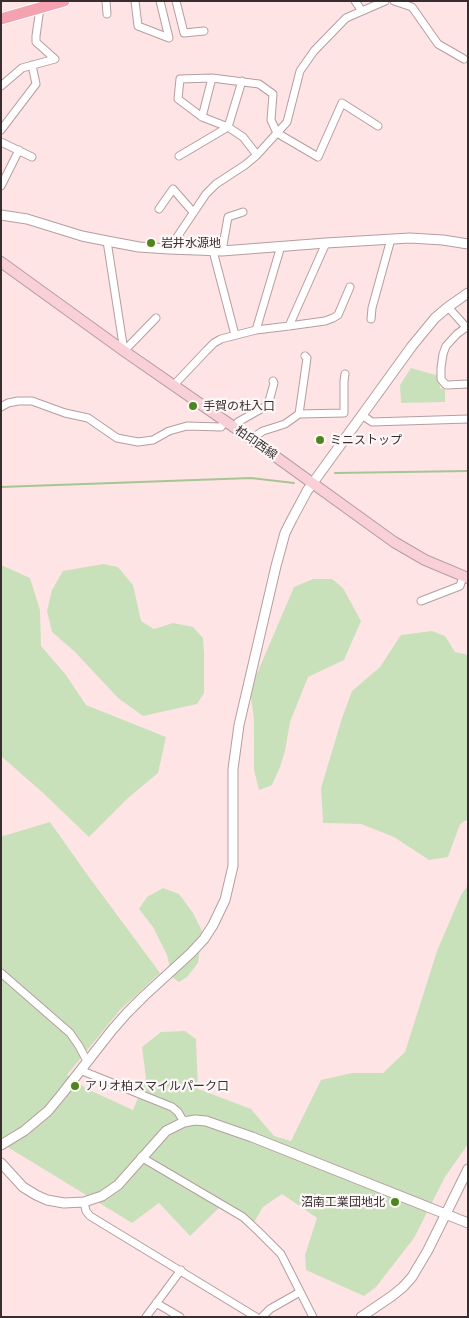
<!DOCTYPE html>
<meta charset="utf-8">
<style>
body{margin:0}
#map{position:relative;width:469px;height:1318px;overflow:hidden;background:#ffe4e6;font-family:"Roboto Serif",serif}
canvas{display:block}
.frame{position:absolute;inset:0;border:2px solid #382e2f;pointer-events:none}
</style>
<div id="map">
<canvas width="469" height="1318"></canvas>
<div class="frame"></div>
</div>
<script>
const ctx = document.querySelector('canvas').getContext('2d');
ctx.lineJoin = 'round';
function paint(path, color) { ctx.fillStyle = color; ctx.fill(path, 'evenodd'); }
const shape = rows => new Path2D(rows.map(r => 'M' + r).join(''));
function trace(path, color, width, dash) { ctx.strokeStyle = color; ctx.lineWidth = width; ctx.lineCap = dash ? 'butt' : 'round'; ctx.setLineDash(dash || []); ctx.stroke(path); }
function drawText(font, color, halo, rows, align = 'center') {
  ctx.font = font + ' "Roboto Serif","Noto Sans JP",serif'; ctx.lineWidth = 4.5; ctx.setLineDash([]); ctx.textBaseline = 'middle'; ctx.strokeStyle = halo; ctx.fillStyle = color; for (const [text, x, y, turn = 0] of rows) {
    ctx.save(); ctx.translate(x, y); ctx.rotate((+turn || 0) * Math.PI / 180); ctx.textAlign = isNaN(turn) ? turn : align; if (halo) ctx.strokeText(text, 0, 0); ctx.fillText(text, 0, 0); ctx.restore();
  }
}
paint(shape([
 [411,368,439,376,440,388,445,389,445,402,401,403,400,385],
 [103,564,118,567,133,585,141,621,154,629,173,623,193,627,203,638,204,653,204,693,197,704,143,716,118,698,75,652,52,632,47,611,52,590,63,571],
 [1,565,30,578,40,610,41,646,66,675,86,705,166,737,158,773,128,798,89,837,42,792,1,756],
 [313,579,332,579,343,588,361,621,344,660,308,677,290,722,285,751,280,767,272,785,259,790,254,770,254,720,250,690,294,587],
 [432,631,445,636,455,652,468,655,468,819,460,824,448,857,429,860,394,837,361,824,323,823,321,788,342,718,352,691,380,667,401,635],
 [50,822,89,877,160,973,120,1010,67,1075,87,1089,133,1110,146,1078,142,1047,161,1032,185,1031,196,1039,198,1089,251,1109,274,1136,291,1141,321,1080,352,1073,383,1073,405,1052,437,951,461,895,468,885,468,1144,445,1177,414,1238,376,1287,364,1296,306,1270,305,1255,317,1218,282,1194,263,1207,250,1229,222,1205,190,1236,159,1203,132,1223,1,1143,1,835,3,836],
 [163,888,179,894,193,913,202,931,198,963,187,977,179,982,172,977,167,955,153,927,139,909,147,897]
]), '#c9e1bb');
trace(shape([
 [335,473,468,471],
 [1,487,251,478,294,483]
]), '#a7c594', 2);
const minor = shape([
 [106,1,107,14],
 [135,1,138,26,169,38,160,1],
 [176,1,184,33,204,31],
 [355,1,362,11],
 [394,1,412,7,438,44,464,59],
 [1,86,22,68,55,59,36,42,36,36,40,8],
 [202,117,212,78],
 [1,130,36,84,32,65],
 [1,142,32,157],
 [257,155,243,137,228,127,202,117,178,99,180,79,212,78,259,84,273,94,271,120,277,133,318,157,342,103,378,126],
 [179,156,228,127,242,81],
 [1,186,19,150],
 [159,209,173,189,193,212],
 [107,241,124,351],
 [169,249,206,194,216,184,245,165,257,155,287,122,300,71,314,51,346,18,385,1],
 [213,251,235,335],
 [222,251,228,217,243,212],
 [448,307,466,327],
 [371,319,372,308,391,239],
 [289,326,326,243],
 [468,326,457,334,446,346,443,354,441,368,441,379,445,384,447,385,468,384],
 [256,330,281,246],
 [124,351,156,318],
 [173,386,206,351,214,343,221,339,256,330,289,326,325,321,333,318,338,315,350,287],
 [1,407,8,403,18,401,32,401,65,413,88,418,117,438,138,442,153,440,169,431,187,426,221,427,225,421],
 [299,414,344,413,344,381,345,374],
 [362,415,372,422,468,419],
 [234,428,238,422,268,405,274,383,273,381],
 [254,441,257,435,263,431,285,424,299,414,307,358,305,356],
 [421,601,460,586,463,576],
 [1,973,70,1033,79,1046,87,1061],
 [80,1070,172,1107,178,1112,184,1122],
 [141,1157,243,1217,258,1231,281,1254,313,1317],
 [84,1202,86,1211,90,1216,256,1317],
 [156,1303,180,1317],
 [146,1317,181,1270],
 [262,1317,270,1309,300,1292]
]);
const tertiary = shape([
 [1,215,27,219,82,236,107,241,139,247,169,249,222,251,326,243,410,238,443,240,468,244],
 [1,1145,24,1131,48,1111,62,1094,112,1030,127,1013,144,996,191,953,204,939,213,925,225,900,233,866,233,769,239,725,276,566,285,533,292,519,307,491,412,346,435,318,448,307,468,293],
 [1,1163,23,1187,36,1195,47,1200,64,1203,84,1202,102,1196,118,1185,166,1131,184,1122,195,1120,206,1121,252,1137,468,1223],
 [361,1317,392,1296,403,1287,412,1277,428,1250,468,1169]
]);
const secondary = shape([
 [1,262,124,351,254,441,394,542,425,560,468,578]
]);
const primary = shape([
 [1,19,64,1]
]);
trace(minor, '#b69d9f', 9);
trace(tertiary, '#b69d9f', 11);
trace(secondary, '#b69d9f', 12);
trace(primary, '#fff', 13);
trace(minor, '#fff', 7);
trace(tertiary, '#fff', 9);
trace(secondary, '#fad0d8', 10);
trace(primary, '#f4a2b0', 11);
for (const [x, y, r, color] of [
 [151,243,5,"#4e851e"],
 [193,406,5,"#4e851e"],
 [320,440,5,"#4e851e"],
 [75,1086,5,"#4e851e"],
 [395,1202,5,"#4e851e"]
]) { const dot = new Path2D(); dot.arc(x, y, r, 0, 2 * Math.PI); ctx.fillStyle = color; ctx.fill(dot); trace(dot, '#fdf7f8', 2); }
drawText('12px', '#382e2f', '#fdf7f8', [
 ["岩井水源地",161,243],
 ["手賀の杜入口",203,406],
 ["ミニストップ",330,440],
 ["アリオ柏スマイルパーク口",85,1086],
 ["沼南工業団地北",385,1202,"right"]
], 'left');
drawText('12px', '#382e2f', '#fdf7f8', [
 ["柏印西線",256,443,35]
]);
</script>
